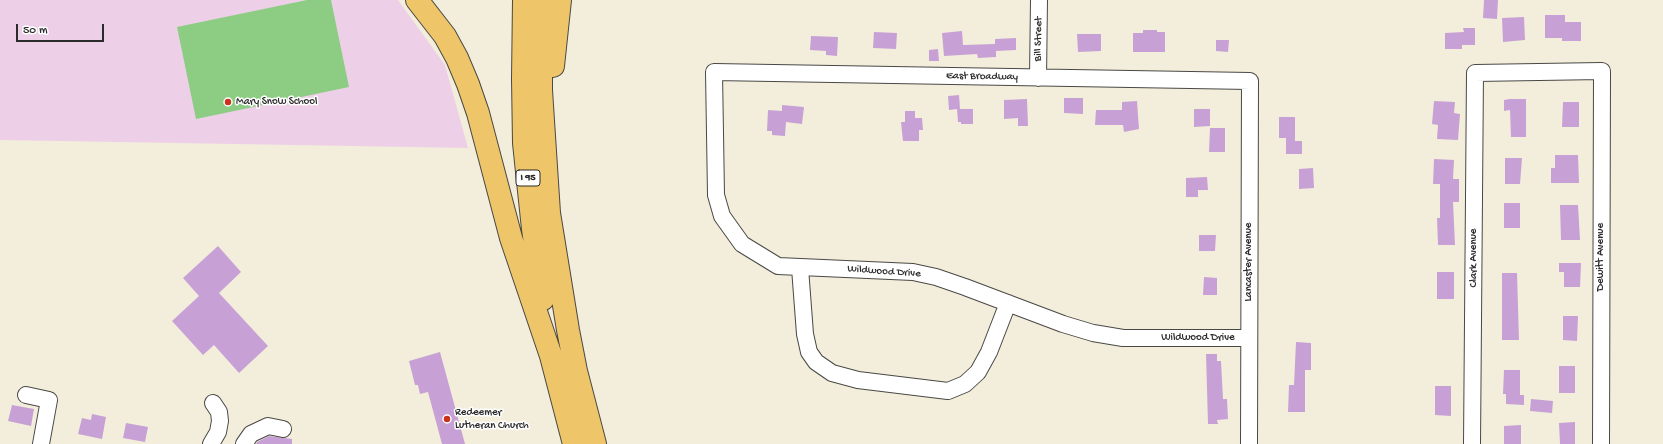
<!DOCTYPE html>
<style>
body{margin:0}
#map{position:relative;width:1663px;height:444px;overflow:hidden;background:#f3eedb;font-family:"Gochi Hand",sans-serif}
canvas{display:block}
.scale{position:absolute;left:16px;top:24px;width:88px;height:18px;box-sizing:border-box;border:2px solid #2b2b2b;border-top:0;padding-left:5px;font-size:12px;line-height:14px;white-space:nowrap;color:#2b2b2b;-webkit-text-stroke:3px #fff;paint-order:stroke}
</style>
<div id="map">
<canvas width="1663" height="444"></canvas>
<div class="scale">50 m</div>
</div>
<script>
const ctx = document.querySelector('canvas').getContext('2d');
ctx.lineJoin = 'round';
function paint(path, color) { ctx.fillStyle = color; ctx.fill(path, 'evenodd'); }
const shape = rows => new Path2D(rows.map(r => 'M' + r).join(''));
function trace(path, color, width, dash) { ctx.strokeStyle = color; ctx.lineWidth = width; ctx.lineCap = dash ? 'butt' : 'round'; ctx.setLineDash(dash || []); ctx.stroke(path); }
function drawText(font, color, halo, rows, align = 'center') {
  ctx.font = font + ' "Gochi Hand",sans-serif'; ctx.lineWidth = 3; ctx.setLineDash([]); ctx.textBaseline = 'middle'; ctx.strokeStyle = halo; ctx.fillStyle = color; for (const [text, x, y, turn = 0] of rows) {
    ctx.save(); ctx.translate(x, y); ctx.rotate((+turn || 0) * Math.PI / 180); ctx.textAlign = isNaN(turn) ? turn : align; if (halo) ctx.strokeText(text, 0, 0); ctx.fillText(text, 0, 0); ctx.restore();
  }
}
paint(shape([
 [0,0,398,0,445,65,468,148,0,140]
]), '#edd0e8');
paint(shape([
 [307,0,331,0,349,87,196,119,177,27]
]), '#8dcc83');
paint(shape([
 [1484,0,1498,0,1497,19,1483,18],
 [1545,15,1565,15,1565,22,1581,22,1581,41,1562,41,1562,38,1545,38],
 [1524,17,1525,40,1503,42,1502,18],
 [1463,28,1475,28,1475,45,1462,45,1462,49,1445,49,1445,33,1464,32],
 [1143,30,1157,30,1157,32,1165,32,1165,52,1133,52,1133,33,1143,33],
 [962,31,963,45,995,44,995,39,1016,38,1016,50,996,51,996,57,978,58,977,54,944,56,942,33],
 [874,32,897,33,896,49,873,48],
 [1077,34,1101,34,1101,51,1078,52],
 [811,36,838,37,837,56,826,55,826,51,810,50],
 [1216,40,1229,40,1228,52,1216,51],
 [938,49,939,61,929,61,929,50],
 [959,95,960,109,973,109,973,124,961,124,961,122,958,122,957,109,949,110,948,96],
 [1064,98,1083,98,1083,114,1064,113],
 [1027,99,1028,126,1018,126,1018,118,1004,119,1004,100],
 [1510,99,1526,99,1526,137,1511,137,1510,110,1504,111,1504,100],
 [1137,101,1139,129,1124,132,1123,125,1095,125,1096,110,1122,110,1122,102],
 [1434,101,1455,102,1454,113,1460,114,1458,140,1437,139,1438,125,1432,124],
 [1563,102,1579,102,1579,127,1562,127],
 [782,105,804,107,802,124,786,122,785,136,772,135,772,131,767,131,768,110,782,111],
 [1194,109,1210,109,1210,126,1194,127],
 [905,111,915,111,915,118,922,118,923,130,919,130,919,141,903,141,901,122,905,122],
 [1279,117,1295,117,1295,141,1302,141,1302,154,1286,154,1286,138,1279,138],
 [1210,128,1225,128,1225,152,1209,152],
 [1555,155,1578,155,1579,183,1551,183,1551,168,1555,168],
 [1505,158,1522,158,1520,184,1505,184],
 [1434,159,1454,160,1453,179,1459,179,1459,202,1453,202,1455,245,1438,245,1437,218,1440,218,1440,184,1433,184],
 [1313,168,1314,188,1299,189,1299,169],
 [1207,177,1208,190,1198,190,1198,197,1186,197,1186,178],
 [1504,203,1520,203,1520,228,1504,228],
 [1560,205,1578,205,1580,240,1561,240],
 [1199,235,1216,235,1215,251,1199,251],
 [218,246,241,272,219,293,268,346,239,373,214,345,203,355,172,321,199,296,183,278],
 [1559,263,1581,263,1580,287,1564,287,1564,272,1559,272],
 [1437,272,1454,272,1454,299,1437,299],
 [1502,273,1517,273,1519,340,1502,340],
 [1204,277,1217,278,1217,295,1203,295],
 [1563,316,1578,316,1577,341,1563,340],
 [1296,342,1311,343,1311,370,1305,370,1305,412,1288,412,1289,385,1294,385],
 [440,352,465,444,442,444,428,392,420,394,418,385,415,385,409,361],
 [1206,354,1217,354,1217,361,1221,361,1223,399,1227,399,1228,419,1217,420,1218,424,1208,424],
 [1559,366,1575,366,1575,393,1559,393],
 [1504,370,1520,370,1520,395,1524,395,1524,405,1506,404,1506,394,1503,394],
 [1435,386,1451,386,1451,416,1435,415],
 [1531,399,1553,401,1552,413,1530,411],
 [12,405,34,409,31,426,8,421],
 [92,414,106,417,102,439,78,434,82,418,91,420],
 [1575,422,1575,444,1560,444,1559,423],
 [126,423,148,427,145,442,123,438],
 [1521,425,1521,444,1504,444,1504,426],
 [269,436,292,439,292,444,256,444,257,442]
]), '#c7a1d5');
const minor = shape([
 [1038,78,1039,0],
 [800,268,805,334,809,352,816,362,832,373,858,380,948,391,965,384,978,372,989,352,1008,303],
 [26,395,49,400,41,444],
 [211,444,218,432,220,421,219,412,213,403],
 [244,444,251,434,268,426,283,429],
 [1249,444,1250,81,714,72,716,195,722,216,742,244,778,266,913,272,936,277,965,287,1063,324,1093,333,1123,338,1249,338],
 [1472,444,1475,73,1602,71,1601,444]
]);
const highway = shape([
 [417,0,445,36,457,58,468,84,478,113,511,238,551,356,574,444],
 [524,0,523,79,524,143,533,229,543,299],
 [542,0,541,23,541,90,549,213,568,330,576,371,595,444],
 [553,66,560,0]
]);
trace(minor, '#494845', 18);
trace(highway, '#494845', 24);
trace(minor, '#fff', 16);
trace(highway, '#eec569', 22);
for (const [x, y, r, color] of [
 [228,102,4,"#c8321e"],
 [447,419,4,"#c8321e"]
]) { const dot = new Path2D(); dot.arc(x, y, r, 0, 2 * Math.PI); ctx.fillStyle = color; ctx.fill(dot); trace(dot, '#fff', 1.5); }
for (const [x, y, w] of [
 [528,178,24]
]) { const box = new Path2D(); box.roundRect(x - w / 2, y - 8, w, 16, 3); ctx.fillStyle = '#fff'; ctx.fill(box); trace(box, '#2b2b2b', 1); }
drawText('bold 10px', '#2b2b2b', null, [
 ["I 95",528,178]
]);
drawText('11px', '#2b2b2b', '#fff', [
 ["Bill Street",1039,39,-89],
 ["East Broadway",982,77,1],
 ["Dewitt Avenue",1601,257,-90],
 ["Clark Avenue",1474,258,-90],
 ["Lancaster Avenue",1249,262,-90],
 ["Wildwood Drive",884,272,4],
 ["Wildwood Drive",1198,338]
]);
drawText('11px', '#2b2b2b', '#fff', [
 ["Mary Snow School",236,102],
 ["Redeemer",455,413],
 ["Lutheran Church",455,426]
], 'left');
</script>
